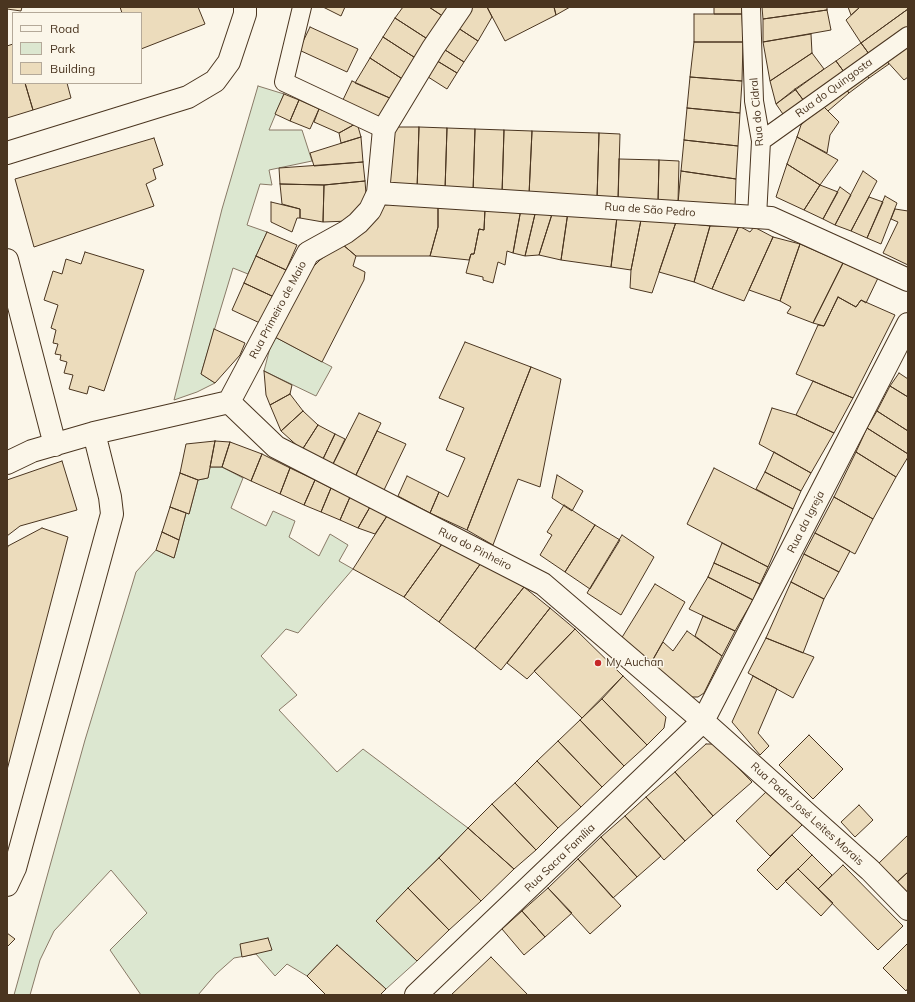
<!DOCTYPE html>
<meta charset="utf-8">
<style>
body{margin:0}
#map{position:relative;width:915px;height:1002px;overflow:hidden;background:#fbf6e9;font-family:Mulish,sans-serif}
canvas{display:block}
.frame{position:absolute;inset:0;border:8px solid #4a3520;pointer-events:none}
.legend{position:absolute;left:12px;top:12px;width:130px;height:72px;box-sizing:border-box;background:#fbf6e9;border:1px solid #b4a999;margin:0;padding:5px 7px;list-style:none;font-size:12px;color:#4a3520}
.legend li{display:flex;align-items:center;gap:8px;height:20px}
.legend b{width:20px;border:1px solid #b4a999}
</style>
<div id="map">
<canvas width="915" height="1002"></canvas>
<div class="frame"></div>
<ul class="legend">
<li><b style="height:5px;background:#fbf6e9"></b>Road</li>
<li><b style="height:11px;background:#dce7d0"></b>Park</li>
<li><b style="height:11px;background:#ecdcbc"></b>Building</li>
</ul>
</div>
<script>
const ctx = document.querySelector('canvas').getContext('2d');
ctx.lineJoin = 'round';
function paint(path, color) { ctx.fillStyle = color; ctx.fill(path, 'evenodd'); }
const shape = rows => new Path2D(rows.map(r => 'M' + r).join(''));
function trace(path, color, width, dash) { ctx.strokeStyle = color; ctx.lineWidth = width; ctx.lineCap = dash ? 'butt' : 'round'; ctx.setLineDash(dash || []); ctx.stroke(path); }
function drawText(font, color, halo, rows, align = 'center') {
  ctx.font = font + ' Mulish,sans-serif'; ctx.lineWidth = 3; ctx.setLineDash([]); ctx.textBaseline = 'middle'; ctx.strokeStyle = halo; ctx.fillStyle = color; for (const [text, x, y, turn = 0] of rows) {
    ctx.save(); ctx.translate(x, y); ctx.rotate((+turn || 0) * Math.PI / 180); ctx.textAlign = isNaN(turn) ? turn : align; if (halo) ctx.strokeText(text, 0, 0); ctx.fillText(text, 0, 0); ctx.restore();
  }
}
const green = shape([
 [258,86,284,94,269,130,302,130,312,161,269,170,272,185,260,184,247,225,267,232,248,274,233,268,201,374,215,383,197,392,174,400,222,209,258,86],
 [273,336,332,367,316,396,264,371,273,336],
 [210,467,222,467,243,478,231,508,266,526,273,511,295,521,289,537,319,556,330,534,348,545,339,561,353,569,298,633,286,629,261,656,297,695,279,710,337,772,363,749,468,828,376,921,417,961,386,989,337,945,307,976,287,964,275,976,256,954,234,958,216,974,198,995,141,995,110,950,147,913,111,870,54,931,40,960,30,995,14,995,85,740,136,572,156,550,174,558,186,513,189,514,198,480,208,478,210,467]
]);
paint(green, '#dce7d0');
trace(green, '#887966', 1);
const building = shape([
 [7,7,22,7,21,11,7,9,7,7],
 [120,7,198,7,205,24,141,49,141,13,122,13,120,7],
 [323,7,345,7,341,16,323,7],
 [403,7,429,7,444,17,429,40,395,18,403,7],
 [429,7,451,7,444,17,429,7],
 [470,7,487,7,492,17,478,41,455,26,470,7],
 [487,7,554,7,556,15,505,41,487,7],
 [554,7,570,7,556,15,554,7],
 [714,7,742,7,742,14,714,14,714,7],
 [762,7,827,7,827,10,763,19,762,7],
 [848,7,860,7,851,15,848,7],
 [860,7,908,7,908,9,861,43,846,20,860,7],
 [908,9,908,33,872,58,861,43,908,9],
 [827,10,831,30,763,42,763,19,827,10],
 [694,14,742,14,743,42,694,42,694,14],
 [395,18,429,40,417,59,383,37,395,18],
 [455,26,478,41,464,62,442,48,455,26],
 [310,27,358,49,347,72,299,50,310,27],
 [811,34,812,53,770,81,763,42,811,34],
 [383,37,417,59,404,80,370,58,383,37],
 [908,41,908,77,904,80,884,58,908,41],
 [694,42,743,42,742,81,690,77,694,42],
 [861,43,872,58,847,76,836,61,861,43],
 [13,44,13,83,25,83,33,110,7,118,7,46,13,44],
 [442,48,464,62,457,73,434,59,442,48],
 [812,53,824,69,776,104,770,81,812,53],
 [370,58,404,80,392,99,355,83,370,58],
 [884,58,889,64,869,78,863,72,884,58],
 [434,59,457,73,447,89,425,75,434,59],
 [836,61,847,76,807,105,795,89,836,61],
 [863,72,869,78,849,93,844,87,863,72],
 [690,77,742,81,740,113,687,108,690,77],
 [352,81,392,99,381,122,341,104,352,81],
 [25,83,67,83,71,98,33,110,25,83],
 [844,87,849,93,828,111,822,105,844,87],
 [795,89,807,105,787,120,776,104,795,89],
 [284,94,299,100,290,121,275,114,284,94],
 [299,100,319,109,310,129,290,121,299,100],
 [822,105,839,122,830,135,827,153,797,137,801,125,822,105],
 [687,108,740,113,738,146,684,140,687,108],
 [319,109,357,123,339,133,314,122,319,109],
 [357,123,361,137,341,143,339,133,357,123],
 [391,127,419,127,417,190,389,189,391,127],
 [419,127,447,128,445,190,417,190,419,127],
 [447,128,475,129,473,193,445,190,447,128],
 [475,129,504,130,502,194,473,193,475,129],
 [504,130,532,131,529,195,502,194,504,130],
 [532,131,599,133,597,199,529,195,532,131],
 [599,133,620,134,618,201,597,199,599,133],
 [361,137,363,162,314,166,310,153,361,137],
 [797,137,838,160,820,185,787,164,797,137],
 [154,138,163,165,153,169,156,179,146,184,154,206,34,247,15,179,154,138],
 [684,140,738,146,736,179,681,171,684,140],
 [619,159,659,160,658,203,618,201,619,159],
 [659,160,679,161,678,203,658,203,659,160],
 [363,162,365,181,324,185,280,184,279,168,363,162],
 [787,164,820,185,804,210,776,197,787,164],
 [681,171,736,179,735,208,678,203,681,171],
 [863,171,877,181,851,231,835,225,863,171],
 [365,181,366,194,362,209,350,221,323,222,324,185,365,181],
 [280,184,324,185,323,222,300,218,300,209,282,204,280,184],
 [820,185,838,192,823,219,804,210,820,185],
 [840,187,851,195,835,225,823,219,840,187],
 [885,196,897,203,881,244,867,238,885,196],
 [869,197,883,202,867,238,851,231,869,197],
 [271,202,300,209,300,218,297,218,292,232,271,222,271,202],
 [381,202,438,206,438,227,430,256,356,256,342,244,381,202],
 [438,206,485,209,484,230,479,229,474,254,471,254,469,260,430,256,438,227,438,206],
 [485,209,521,209,513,253,507,251,505,265,498,262,493,283,483,280,483,277,466,273,471,254,474,254,479,229,484,230,485,209],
 [521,209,536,210,525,256,513,253,521,209],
 [895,209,908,211,908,265,883,253,898,222,891,219,895,209],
 [536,210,553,211,539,255,525,256,536,210],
 [553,211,568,212,561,260,539,255,553,211],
 [568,212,617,217,611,267,561,260,568,212],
 [617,217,641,220,631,270,611,267,617,217],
 [641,220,676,222,652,293,630,288,631,270,641,220],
 [676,222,710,226,694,282,659,272,676,222],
 [710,226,739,226,712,289,694,282,710,226],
 [739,226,750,232,754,227,773,237,744,301,712,289,739,226],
 [267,232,297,245,286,270,256,256,267,232],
 [773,237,800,244,780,301,749,290,773,237],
 [342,244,356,256,353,266,365,272,364,280,322,362,273,336,306,274,320,260,342,244],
 [800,244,843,263,813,323,787,313,791,307,780,301,800,244],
 [85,252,144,270,104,391,89,386,87,394,69,389,73,375,64,373,67,362,60,360,61,355,55,354,58,344,53,343,56,330,51,328,58,305,44,300,53,271,62,274,66,259,81,264,85,252],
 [256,256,286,270,274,297,244,283,256,256],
 [843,263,878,278,866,303,861,300,856,307,838,297,824,326,813,323,843,263],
 [244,283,274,297,262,324,232,310,244,283],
 [838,297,856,307,861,300,895,315,853,398,796,374,818,325,824,326,838,297],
 [214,329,245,343,240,355,215,383,201,374,214,329],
 [465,342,531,367,467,530,430,513,439,492,448,497,465,458,446,450,464,408,439,398,465,342],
 [531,367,561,379,540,487,518,479,493,545,467,530,531,367],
 [264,371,292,385,290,394,270,405,266,395,264,371],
 [899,373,908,379,908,397,890,386,899,373],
 [813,381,853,398,834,433,796,415,813,381],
 [890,386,908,397,908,431,877,411,890,386],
 [290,394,303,411,281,431,270,405,290,394],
 [772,408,796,415,834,433,811,473,759,444,772,408],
 [303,411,318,425,302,450,281,431,303,411],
 [877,411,908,431,908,454,867,428,877,411],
 [359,413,381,423,355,477,332,466,359,413],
 [318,425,335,434,322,461,302,450,318,425],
 [867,428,908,454,908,457,896,477,856,452,867,428],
 [377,431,406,444,384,490,355,477,377,431],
 [335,434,345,439,332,466,322,461,335,434],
 [215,441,208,478,198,480,180,473,186,444,215,441],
 [215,441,230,442,222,467,210,467,215,441],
 [230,442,262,454,251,481,222,467,230,442],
 [774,452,811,473,801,491,765,472,774,452],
 [856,452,896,477,873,519,834,497,856,452],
 [262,454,290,468,280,494,251,481,262,454],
 [62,461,77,510,20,526,7,536,7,480,62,461],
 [290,468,315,480,304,505,280,494,290,468],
 [714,468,793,509,768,567,687,524,714,468],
 [765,472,801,491,793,509,756,489,765,472],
 [180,473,198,480,189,514,170,507,180,473],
 [557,475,583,491,572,511,552,498,557,475],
 [407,476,439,492,430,513,398,496,407,476],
 [315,480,331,488,321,512,304,505,315,480],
 [331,488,350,497,340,520,321,512,331,488],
 [350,497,370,507,358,528,340,520,350,497],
 [834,497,873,519,855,554,815,533,834,497],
 [564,505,595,525,565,572,540,555,552,535,547,532,564,505],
 [170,507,186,513,179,540,162,532,170,507],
 [370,507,387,516,375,534,358,528,370,507],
 [387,516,442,544,404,597,353,569,387,516],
 [595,525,620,540,590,589,565,572,595,525],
 [42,528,68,537,7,770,7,550,8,546,42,528],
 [162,532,179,540,174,558,156,550,162,532],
 [815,533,850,551,839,572,804,554,815,533],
 [622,535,654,557,621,615,587,593,622,535],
 [722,543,768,567,760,584,714,563,722,543],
 [442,544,481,563,439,622,404,597,442,544],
 [804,554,839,572,824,599,791,582,804,554],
 [481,563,524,587,475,649,439,622,481,563],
 [714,563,760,584,753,600,708,577,714,563],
 [708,577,753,600,735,631,689,609,708,577],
 [791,582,824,599,803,653,766,638,791,582],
 [655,584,685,602,651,663,621,639,655,584],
 [524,587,550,608,501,670,475,649,524,587],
 [550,608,575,629,527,679,507,663,550,608],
 [703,616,735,631,722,656,695,636,703,616],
 [575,629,623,676,582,718,534,671,575,629],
 [687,631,722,656,704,693,698,697,691,697,651,663,663,642,673,651,687,631],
 [766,638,814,657,793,698,748,673,766,638],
 [623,676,666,717,664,728,647,745,602,699,623,676],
 [753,676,777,689,758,733,769,746,760,755,732,722,753,676],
 [602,699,647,745,624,766,580,720,602,699],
 [580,720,624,766,602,787,558,741,580,720],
 [809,735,843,769,813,799,779,765,809,735],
 [558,741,602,787,581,807,537,761,558,741],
 [706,744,715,744,752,782,713,816,675,772,706,744],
 [537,761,581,807,558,828,515,783,537,761],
 [675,772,713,816,685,841,646,797,675,772],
 [515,783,558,828,536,850,492,804,515,783],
 [768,790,802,825,770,856,736,821,768,790],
 [646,797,685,841,664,860,625,816,646,797],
 [492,804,536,850,514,869,468,828,492,804],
 [859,805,873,820,855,837,841,822,859,805],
 [625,816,661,856,637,877,601,837,625,816],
 [468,828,514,869,481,901,439,858,468,828],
 [792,835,812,855,777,890,757,870,792,835],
 [908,835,908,872,896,883,878,864,908,835],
 [601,837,637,877,613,898,578,859,601,837],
 [812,855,832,875,818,889,798,869,812,855],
 [439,858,481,901,449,930,408,888,439,858],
 [578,859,621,906,590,934,548,888,578,859],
 [843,865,903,926,878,950,818,889,843,865],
 [798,869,833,903,821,916,785,881,798,869],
 [908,872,908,895,896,883,908,872],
 [408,888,449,930,417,961,376,921,408,888],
 [548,888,572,913,545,937,522,911,548,888],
 [522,911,545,937,524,955,502,929,522,911],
 [7,933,15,939,7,947,7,933],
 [268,938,272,950,242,957,240,944,268,938],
 [908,943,908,988,906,991,883,968,908,943],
 [337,945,386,989,380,995,326,995,307,976,337,945],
 [491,957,528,995,451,995,491,957]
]);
paint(building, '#ecdcbc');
trace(building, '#4a3520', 1);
const pedestrian = shape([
 [302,7,284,82,384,129],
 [751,7,754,101,761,141,757,217],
 [761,141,908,36]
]);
const minor = shape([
 [7,153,188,97,215,81,229,62,245,14,245,7],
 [378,193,771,218,908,280],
 [7,260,55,445],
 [229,402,276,447,543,584,703,721,870,870,908,909],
 [229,402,308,253,346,232,358,223,370,210,378,193,384,129,433,48,461,7],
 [7,463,32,451,94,433,229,402],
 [7,885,15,868,112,514,110,497,94,433],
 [416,995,703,721,908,324]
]);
trace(pedestrian, '#4a3520', 20);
trace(minor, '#4a3520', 24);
trace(pedestrian, '#fbf6e9', 18);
trace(minor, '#fbf6e9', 22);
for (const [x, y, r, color] of [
 [598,663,4,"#c62828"]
]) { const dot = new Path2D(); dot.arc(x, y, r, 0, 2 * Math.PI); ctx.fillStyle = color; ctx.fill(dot); trace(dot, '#fbf6e9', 1.5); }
drawText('11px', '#4a3520', '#fbf6e9', [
 ["Rua do Quingosta",834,88,-36],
 ["Rua do Cidral",757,112,-95],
 ["Rua de São Pedro",650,210,4],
 ["Rua Primeiro de Maio",278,310,-62],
 ["Rua da Igreja",806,522,-63],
 ["Rua do Pinheiro",475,549,27],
 ["Rua Padre José Leites Morais",807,814,42],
 ["Rua Sacra Família",560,858,-44]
]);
drawText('11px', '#4a3520', '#fbf6e9', [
 ["My Auchan",606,663]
], 'left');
</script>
